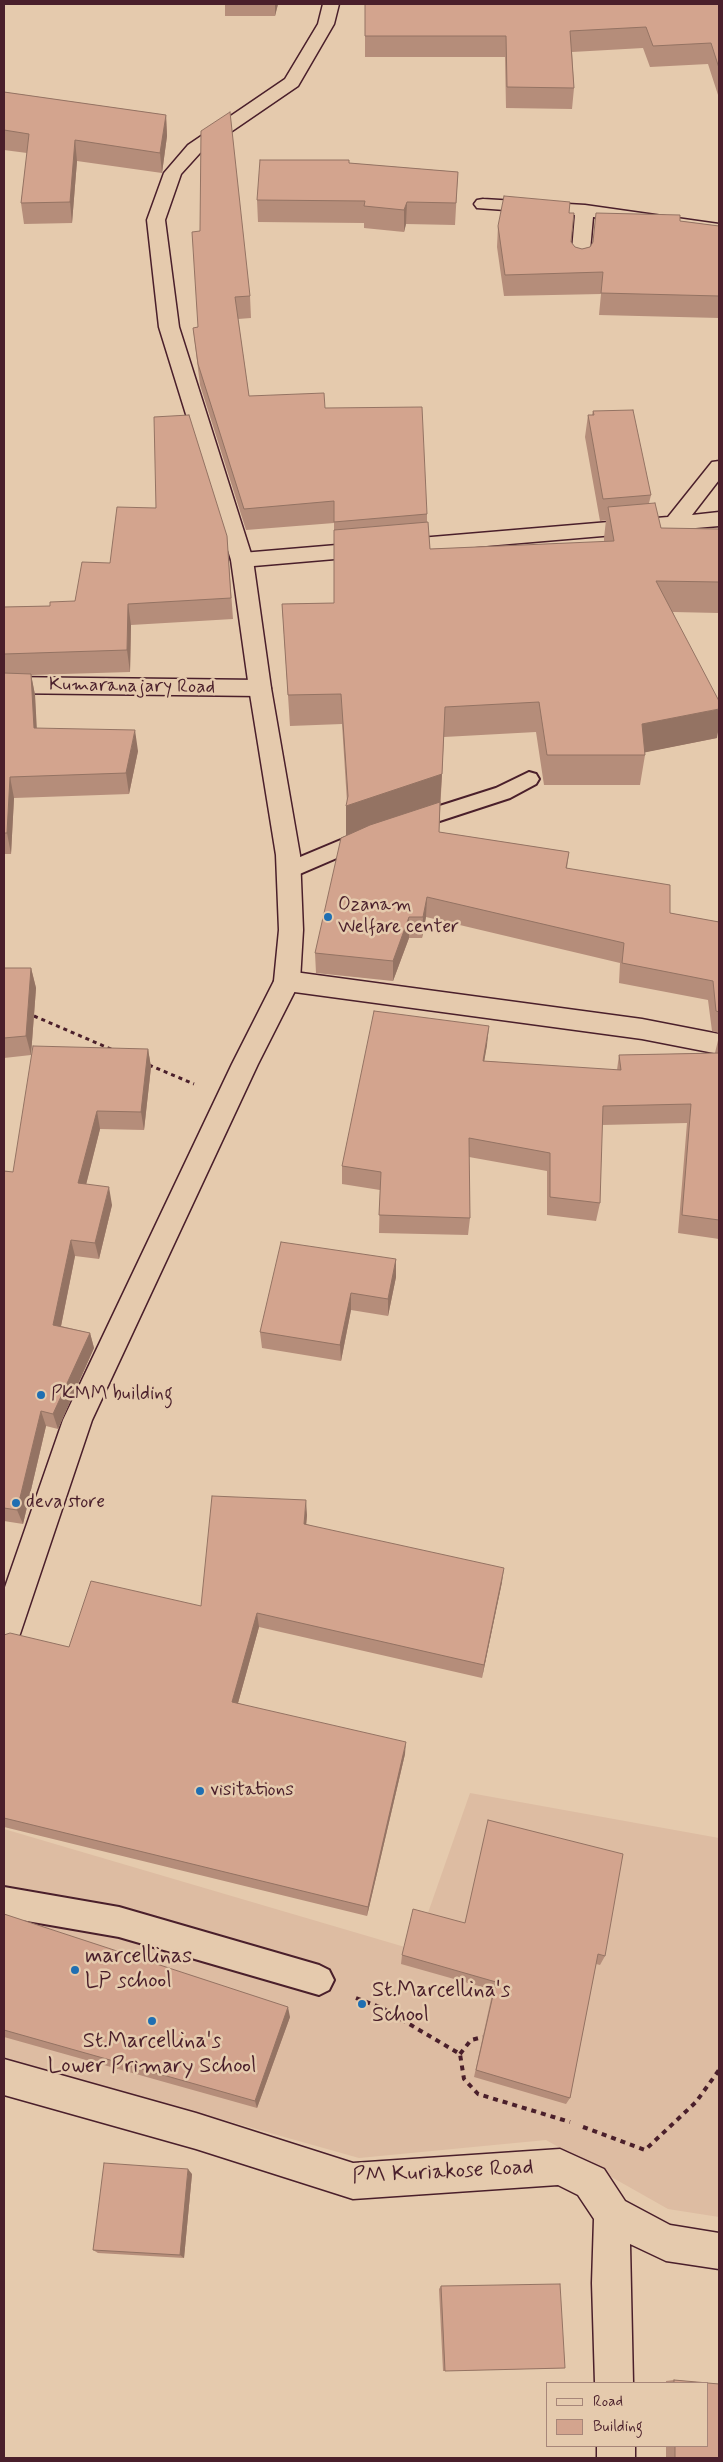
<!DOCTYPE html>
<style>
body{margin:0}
#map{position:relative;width:723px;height:2462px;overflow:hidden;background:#e5caad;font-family:Mynerve,sans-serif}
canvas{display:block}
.frame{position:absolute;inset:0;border:5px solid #4a1f2b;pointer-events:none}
.legend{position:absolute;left:546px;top:2382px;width:162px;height:65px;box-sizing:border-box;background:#e5caad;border:1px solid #a78679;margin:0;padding:6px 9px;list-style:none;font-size:15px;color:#4a1f2b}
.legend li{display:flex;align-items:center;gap:10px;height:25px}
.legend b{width:25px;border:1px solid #a78679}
</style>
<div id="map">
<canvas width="723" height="2462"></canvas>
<div class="frame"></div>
<ul class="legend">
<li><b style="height:6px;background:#e5caad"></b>Road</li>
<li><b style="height:14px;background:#d3a48e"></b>Building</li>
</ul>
</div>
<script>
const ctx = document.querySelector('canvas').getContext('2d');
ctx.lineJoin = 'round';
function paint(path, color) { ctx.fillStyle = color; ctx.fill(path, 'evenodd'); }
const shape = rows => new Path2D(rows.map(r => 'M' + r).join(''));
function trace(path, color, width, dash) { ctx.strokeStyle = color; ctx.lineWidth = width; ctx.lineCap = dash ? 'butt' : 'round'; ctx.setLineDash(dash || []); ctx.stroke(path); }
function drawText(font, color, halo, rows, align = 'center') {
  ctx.font = font + ' Mynerve,sans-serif'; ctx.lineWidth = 5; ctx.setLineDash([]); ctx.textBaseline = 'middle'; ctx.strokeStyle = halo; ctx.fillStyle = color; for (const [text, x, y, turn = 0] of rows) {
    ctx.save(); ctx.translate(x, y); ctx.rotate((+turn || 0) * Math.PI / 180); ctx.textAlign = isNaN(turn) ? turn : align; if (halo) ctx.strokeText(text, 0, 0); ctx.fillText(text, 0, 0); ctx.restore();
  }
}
paint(shape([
 [470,1793,719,1838,719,2217,668,2209,546,2140,359,2158,4,2058,4,1829,415,1950]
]), '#ddbca2');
const lane = shape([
 [529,772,536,774,539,779,536,784,510,798,409,831,402,828,399,823,402,818,496,788,529,772],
 [367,829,374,832,377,837,374,842,288,879,281,877,278,871,281,865,367,829],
 [4,1887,119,1907,319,1965,329,1970,334,1980,329,1990,319,1995,119,1937,4,1917,4,1887]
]);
const street = shape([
 [483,199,585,205,719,224,719,234,593,217,589,262,587,266,580,268,573,266,571,262,575,215,477,208,474,204,477,200,483,199],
 [719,461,719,480,692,515,719,512,719,526,242,567,234,565,231,560,234,555,242,553,668,517,712,462,719,461],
 [4,677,260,680,268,682,271,688,268,694,260,696,4,693,4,677],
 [287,971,642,1019,719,1034,719,1054,642,1039,287,991,278,988,274,981,278,974,287,971],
 [4,2059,196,2113,353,2163,560,2149,604,2169,625,2201,670,2225,719,2233,719,2269,666,2261,630,2244,633,2383,595,2383,592,2283,594,2219,578,2195,558,2185,353,2199,196,2149,4,2095,4,2059],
 [597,2446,635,2446,635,2458,597,2458,597,2446]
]);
const secondary = shape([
 [323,4,339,4,334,24,298,86,200,153,181,174,165,220,179,327,253,560,271,688,300,855,303,930,300,981,258,1064,92,1420,20,1634,15,1645,4,1649,4,1590,63,1420,232,1064,274,981,279,930,276,855,249,688,231,560,159,327,147,220,164,173,188,145,285,79,318,24,323,4]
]);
trace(lane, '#4a1f2b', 4);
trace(street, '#4a1f2b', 3);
trace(secondary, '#4a1f2b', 3);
trace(shape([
 [34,1016,113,1050],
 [149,1065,194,1084]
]), '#4a1f2b', 3, [4, 4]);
trace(shape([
 [356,1998,382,2008,460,2054,464,2079,478,2094,570,2122],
 [460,2054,471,2040,483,2037],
 [583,2127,645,2150,696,2102,719,2070]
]), '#4a1f2b', 4, [5, 5]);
paint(lane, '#e5caad');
paint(street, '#e5caad');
paint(secondary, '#e5caad');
paint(shape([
 [225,4,278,4,275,16,225,16],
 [365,4,719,4,719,98,708,64,650,67,643,48,572,52,574,88,572,109,506,108,505,57,365,57],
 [4,92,166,115,167,136,162,173,77,161,72,223,24,224,21,203,27,153,4,150],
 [349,163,458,172,455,225,406,224,404,232,364,228,364,223,258,222,257,200],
 [569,213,571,242,575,247,582,249,680,221,719,226,719,318,599,315,601,294,504,296,497,247,498,226],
 [200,231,250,296,251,318,238,319,249,396,325,408,427,514,427,522,430,549,604,542,604,538,606,520,600,521,585,437,588,415,592,415,593,411,651,495,649,503,661,528,719,529,719,613,673,612,717,738,645,752,645,755,640,785,544,785,536,732,444,737,439,832,569,852,567,868,670,913,719,922,719,1033,712,1031,708,1000,619,983,620,963,426,917,422,938,409,938,393,981,316,973,315,953,346,836,347,802,342,724,290,726,282,604,334,603,334,523,246,530,200,385,193,328,198,327],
 [227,536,233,619,131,625,130,672,31,675,35,695,36,728,138,751,129,794,14,798,11,854,4,854,4,607,50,606,75,601,110,563],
 [4,968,31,968,36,988,31,1055,4,1058],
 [719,1036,719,1239,678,1233,687,1123,602,1125,600,1203,596,1221,547,1215,547,1171,469,1157,470,1218,468,1235,379,1233,380,1190,342,1184,342,1166,487,1045,484,1061,617,1070,619,1055,715,1053],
 [148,1049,151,1067,144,1130,100,1129,86,1184,112,1205,99,1259,75,1256,61,1326,90,1333,94,1348,58,1429,46,1426,23,1524,4,1521,4,1171,13,1172],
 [396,1259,396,1277,388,1316,351,1310,341,1361,262,1348,260,1332],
 [307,1515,306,1524,502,1582,482,1678,259,1627,238,1703,405,1754,367,1916,4,1827,4,1635,69,1647,201,1606],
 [4,1914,290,2017,257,2108,4,2037],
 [465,1923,605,1956,600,1965,596,1964,570,2098,566,2104,474,2077,493,1990,401,1964,402,1955],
 [192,2174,184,2258,98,2253,93,2250],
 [441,2286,565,2368,443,2371,439,2289],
 [674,2380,719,2384,719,2458,666,2458,666,2446,707,2446,707,2383,666,2383,666,2381]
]), '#b58d7a');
paint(shape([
 [275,4,278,4,275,16],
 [166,115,167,136,162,173,160,153],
 [75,140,77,161,72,223,70,202],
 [407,202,406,224,404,232,404,210],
 [128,604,131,625,130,672,127,650],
 [31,674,35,695,38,749,34,728],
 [719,709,719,726,717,738,637,754,642,724],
 [135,730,138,751,129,794,126,773],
 [442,774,440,804,346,836,346,806],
 [10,777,14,798,11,854,7,833],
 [427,897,426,917,422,938,423,917],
 [409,917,409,938,393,981,393,961],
 [31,968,36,988,31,1055,26,1036],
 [489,1026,487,1045,481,1080,483,1061],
 [148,1049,151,1067,144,1130,141,1112],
 [97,1111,100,1129,82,1201,78,1183],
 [109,1187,112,1205,99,1259,95,1243],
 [71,1240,75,1256,58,1341,53,1325],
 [396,1259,396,1277,388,1316,388,1299],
 [351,1293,351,1310,341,1361,340,1345],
 [90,1333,94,1348,58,1429,53,1414],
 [41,1411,46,1426,23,1524,17,1510],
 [306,1500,307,1515,305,1539,304,1524],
 [504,1568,502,1582,482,1678,484,1665],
 [257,1613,259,1627,235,1714,232,1702],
 [406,1742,405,1754,367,1916,368,1907],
 [288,2007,290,2017,257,2108,255,2101],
 [188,2169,192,2174,184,2258,180,2255]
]), '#947363');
const building = shape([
 [365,4,719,4,719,68,711,43,653,46,646,27,570,31,574,88,507,87,506,36,365,36,365,4],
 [4,92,166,115,160,153,75,140,70,202,21,203,29,134,4,130,4,92],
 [230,112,250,296,235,297,249,396,324,393,325,408,422,407,427,514,334,522,334,501,244,509,198,364,193,328,198,327,192,232,200,231,201,131,230,112],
 [260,160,349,160,349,163,458,172,456,203,407,202,404,210,364,206,365,201,257,200,260,160],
 [504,196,570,202,569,213,574,213,571,242,575,247,582,249,590,247,593,242,596,213,680,215,680,221,719,226,719,296,601,293,603,272,505,275,498,226,504,196],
 [633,410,651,495,603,499,588,415,594,415,593,411,633,410],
 [189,415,227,536,231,598,128,604,127,650,4,654,4,607,50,606,50,602,75,601,82,562,110,563,117,507,156,508,154,417,189,415],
 [655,503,661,528,719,529,719,582,656,581,719,701,719,709,642,724,645,755,547,755,539,702,445,707,442,774,346,806,348,796,341,694,288,695,282,604,334,603,334,530,428,522,430,549,614,541,608,507,655,503],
 [4,673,31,674,34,728,135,730,126,773,10,777,7,833,4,833,4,673],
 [440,802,439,832,569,852,566,868,670,885,670,913,719,922,719,1012,716,1011,713,981,622,963,624,943,427,897,423,917,409,917,393,961,315,953,341,838,370,825,440,802],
 [4,968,31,968,26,1036,4,1038,4,968],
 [374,1011,489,1026,483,1061,621,1070,619,1055,719,1053,719,1220,682,1215,691,1104,603,1106,600,1203,550,1197,550,1153,469,1138,470,1218,379,1215,381,1172,342,1166,374,1011],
 [33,1046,148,1049,141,1112,97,1111,78,1183,109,1187,95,1243,71,1240,53,1325,90,1333,53,1414,41,1411,17,1510,4,1508,4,1171,13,1172,33,1046],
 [281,1242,396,1259,388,1299,351,1293,340,1345,260,1332,281,1242],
 [212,1496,306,1500,304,1524,504,1568,484,1665,257,1613,232,1702,406,1742,368,1907,4,1818,4,1635,10,1633,69,1647,91,1581,201,1606,212,1496],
 [488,1820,623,1854,605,1956,598,1954,570,2098,476,2070,496,1982,402,1955,413,1909,465,1923,488,1820],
 [4,1914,288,2007,255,2101,4,2030,4,1914],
 [104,2163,188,2169,180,2255,93,2250,104,2163],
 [560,2284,565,2368,445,2371,441,2286,560,2284],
 [674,2380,719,2384,719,2458,675,2458,675,2446,707,2446,707,2383,674,2383,674,2380]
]);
paint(building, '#d3a48e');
trace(building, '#947363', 1);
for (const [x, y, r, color] of [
 [328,917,5,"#1f6fb2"],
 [41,1395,5,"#1f6fb2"],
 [16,1503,5,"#1f6fb2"],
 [200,1791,5,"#1f6fb2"],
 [75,1970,5,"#1f6fb2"],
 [362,2004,5,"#1f6fb2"],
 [152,2021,5,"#1f6fb2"]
]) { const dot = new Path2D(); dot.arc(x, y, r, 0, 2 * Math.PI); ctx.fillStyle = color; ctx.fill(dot); trace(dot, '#e5caad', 2); }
drawText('19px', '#4a1f2b', '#e5caad', [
 ["Kumaranajary Road",132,687,1]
]);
drawText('19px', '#4a1f2b', '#e5caad', [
 ["Ozanam",338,906],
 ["Welfare center",338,928],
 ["PKMM building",51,1395],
 ["deva store",26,1503],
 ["visitations",210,1791]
], 'left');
drawText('22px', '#4a1f2b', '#e5caad', [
 ["marcellinas",85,1957],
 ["LP school",85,1982],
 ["St.Marcellina's",372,1991],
 ["School",372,2016],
 ["St.Marcellina's",152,2042,"center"],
 ["Lower Primary School",152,2067,"center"]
], 'left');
drawText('22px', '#4a1f2b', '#e5caad', [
 ["PM Kuriakose Road",443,2173,-3]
]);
</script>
